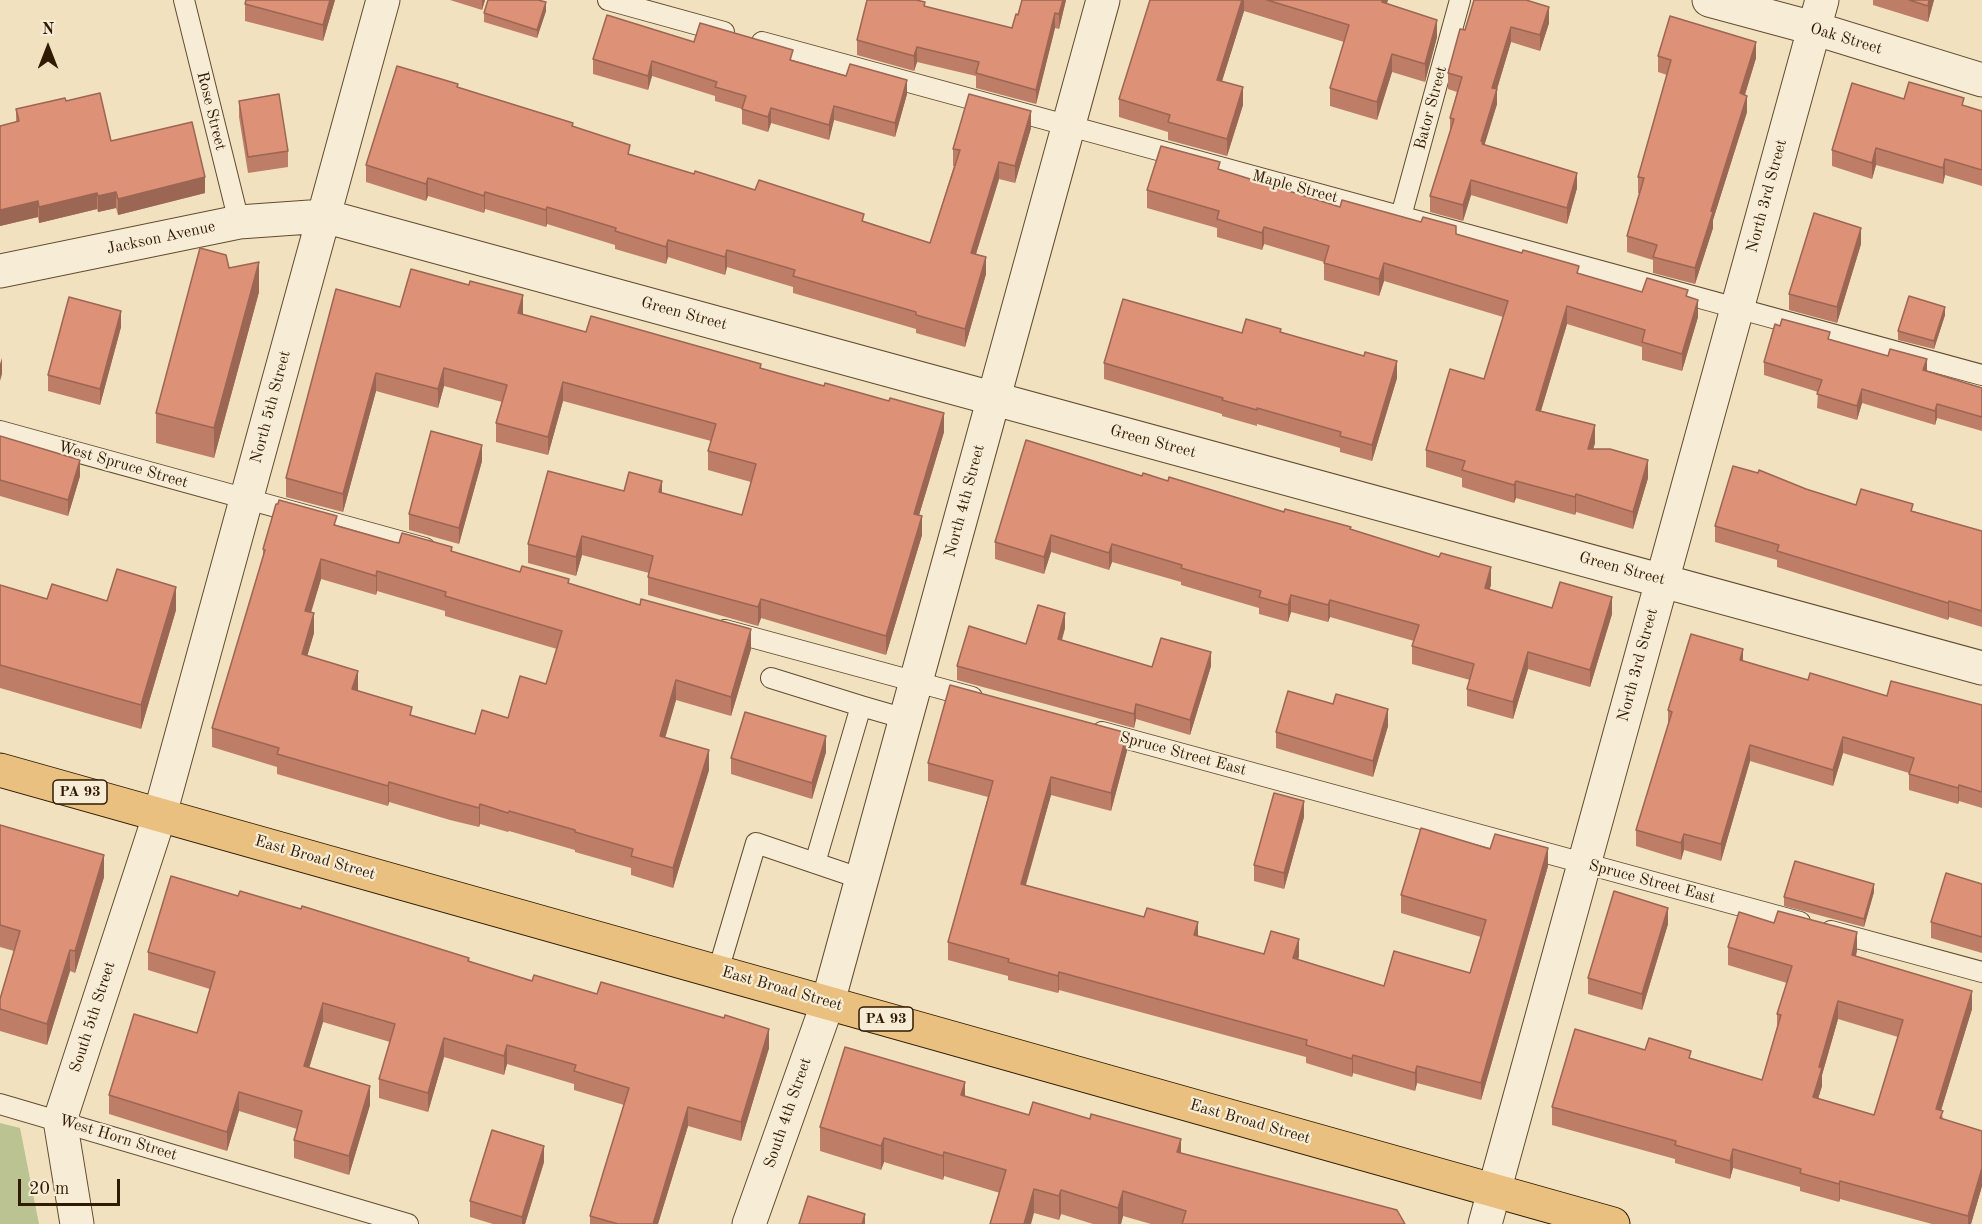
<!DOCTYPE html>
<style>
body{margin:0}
#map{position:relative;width:1982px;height:1224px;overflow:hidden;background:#f2e1be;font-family:"Old Standard TT",serif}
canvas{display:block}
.north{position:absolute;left:18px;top:18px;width:60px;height:60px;-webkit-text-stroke:4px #f7ecd5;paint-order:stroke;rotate:0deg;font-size:16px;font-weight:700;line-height:24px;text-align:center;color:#301a00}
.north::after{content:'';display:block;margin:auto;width:21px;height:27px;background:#301a00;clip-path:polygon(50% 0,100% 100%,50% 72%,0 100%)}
.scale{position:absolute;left:18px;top:1179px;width:102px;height:27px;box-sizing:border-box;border:3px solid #301a00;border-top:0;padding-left:8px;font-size:18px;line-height:21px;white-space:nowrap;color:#301a00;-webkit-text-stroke:4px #f7ecd5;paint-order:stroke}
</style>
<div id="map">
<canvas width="1982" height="1224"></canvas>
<div class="north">N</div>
<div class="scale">20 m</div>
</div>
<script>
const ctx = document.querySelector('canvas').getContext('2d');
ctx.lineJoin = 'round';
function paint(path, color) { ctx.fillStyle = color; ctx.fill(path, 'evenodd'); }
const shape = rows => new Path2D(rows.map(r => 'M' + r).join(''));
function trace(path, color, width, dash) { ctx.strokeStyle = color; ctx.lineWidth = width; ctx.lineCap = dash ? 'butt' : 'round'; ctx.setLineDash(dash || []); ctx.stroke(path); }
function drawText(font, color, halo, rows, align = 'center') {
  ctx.font = font + ' "Old Standard TT",serif'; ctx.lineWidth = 4.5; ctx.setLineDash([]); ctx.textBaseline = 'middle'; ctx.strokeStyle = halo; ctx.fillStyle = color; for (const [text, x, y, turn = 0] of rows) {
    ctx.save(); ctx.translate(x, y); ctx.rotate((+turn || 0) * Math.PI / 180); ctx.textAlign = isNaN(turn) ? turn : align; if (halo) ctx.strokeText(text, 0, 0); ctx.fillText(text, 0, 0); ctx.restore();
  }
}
paint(shape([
 [0,1123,20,1128,39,1224,0,1224]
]), '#bac391');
const service = shape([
 [184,0,239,222],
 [608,0,724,32],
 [762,42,1982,375],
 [1401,216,1460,0],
 [0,431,425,548],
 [725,630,972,697],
 [771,678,861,706],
 [1102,732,1800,922],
 [815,863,861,706,906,719],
 [1831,931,1982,972],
 [718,971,756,843,862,879],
 [0,1104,408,1224]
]);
const minor = shape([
 [1709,0,1813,28,1982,80],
 [0,271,239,222,324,216,1982,668],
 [77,1224,60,1120,160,814,383,0],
 [749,1224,828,1002,1103,0],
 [1485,1224,1822,0]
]);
const trunk = shape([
 [0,770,1613,1224]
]);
trace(service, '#604c30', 22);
trace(minor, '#604c30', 35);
trace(trunk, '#301a00', 35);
trace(service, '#f7ecd5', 20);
trace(minor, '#f7ecd5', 33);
trace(trunk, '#e9c07f', 33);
paint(shape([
 [335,0,323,41,245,21,245,4],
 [450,0,485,0,482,10],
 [1066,0,1059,29,1055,28,1036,104,976,88,976,76,917,62,914,71,857,55,857,40,925,7,1012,28,1018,15],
 [1150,0,1388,0,1386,4,1437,37,1425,82,1392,72,1377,120,1330,106,1330,88,1344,42,1244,11,1222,81,1243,105,1227,156,1168,140,1168,132,1119,117,1119,99],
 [1873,0,1934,0,1928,22,1873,5],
 [546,11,537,38,484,22,484,13],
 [1549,23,1540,51,1511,42,1497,89,1497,104,1484,145,1577,188,1567,224,1471,195,1463,221,1430,212,1430,196,1450,132,1450,118,1457,92,1448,89,1448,73,1465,30],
 [694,42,793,60,907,94,895,137,834,120,829,140,771,123,768,132,742,124,742,109,715,101,715,96,652,76,648,90,593,74,593,59],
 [1658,56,1756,58,1745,95,1747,112,1713,220,1713,228,1695,284,1653,273,1653,260,1627,252,1627,236,1640,193,1638,193,1638,177,1667,75,1658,72],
 [458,87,573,126,630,154,694,174,755,190,864,221,930,243,954,166,953,166,953,149,1031,128,1015,183,999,179,976,254,986,274,965,347,916,333,916,329,793,293,793,287,727,267,725,275,668,257,666,264,615,249,615,245,547,224,546,227,485,209,484,213,428,196,426,201,366,182,366,165],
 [1904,99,1964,106,1982,111,1982,186,1945,175,1943,184,1876,165,1872,179,1832,166,1832,150],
 [66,101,111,141,205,193,118,215,116,208,98,212,97,209,39,223,38,217,0,226,0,126,16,122,16,109],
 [239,101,288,151,288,167,248,173,239,117],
 [1220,170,1340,207,1456,234,1579,274,1642,292,1688,297,1698,317,1682,371,1642,360,1642,347,1567,324,1541,411,1595,443,1593,449,1648,478,1633,529,1576,512,1575,515,1516,498,1514,503,1462,487,1462,478,1426,467,1426,450,1484,379,1503,317,1384,281,1379,296,1324,280,1324,262,1264,244,1262,250,1217,237,1217,228,1147,208,1147,190],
 [1861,244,1837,323,1789,310,1789,294],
 [229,268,259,292,214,458,156,443,156,413],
 [400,307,523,315,586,332,761,369,944,432,919,515,922,535,886,655,761,618,758,626,648,595,648,577,649,573,582,555,576,576,528,563,528,544,624,491,662,493,742,515,751,482,708,470,708,451,711,441,563,401,548,455,496,442,496,423,502,402,444,386,438,408,376,391,343,512,286,497,286,478],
 [1945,315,1934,349,1898,340,1898,331],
 [121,327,100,405,48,391,48,375],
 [1281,332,1397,378,1372,461,1340,452,1340,448,1257,424,1257,426,1222,416,1222,414,1104,379,1104,363,1242,333],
 [1830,339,1927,372,1982,388,1982,431,1937,418,1935,425,1862,403,1857,420,1817,408,1818,392,1764,375,1764,362],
 [0,436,80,476,68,516,0,496],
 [482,461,459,544,409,530,409,514],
 [1142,476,1168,481,1351,529,1491,585,1489,589,1552,608,1612,614,1590,687,1528,669,1513,719,1467,706,1467,689,1470,680,1412,664,1412,646,1414,641,1330,617,1328,622,1291,612,1288,622,1259,614,1259,608,1181,585,1181,582,1112,562,1109,570,1051,552,1044,574,995,559,995,542],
 [1806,489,1856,505,1913,511,1982,531,1982,627,1949,617,1948,620,1777,567,1777,560,1715,542,1715,526],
 [278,504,337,525,394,542,452,552,520,572,569,584,751,649,731,716,676,700,665,737,709,770,673,888,631,875,631,868,575,852,575,850,509,831,508,832,480,824,479,827,450,820,389,802,388,806,277,774,277,767,212,747,212,728,263,558,263,549],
 [321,579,376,595,377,591,445,611,445,616,557,649,546,684,508,718,475,734,412,715,358,691,307,656,314,633,311,613],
 [0,585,47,599,107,601,176,610,141,729,0,688],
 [1065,628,1062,640,1152,667,1211,666,1190,735,1136,719,1134,728,957,680,957,666,1026,644],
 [1743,661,1808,680,1887,696,1982,705,1982,808,1959,801,1958,804,1909,790,1909,773,1843,753,1833,786,1750,761,1721,861,1684,850,1681,860,1636,846,1636,830,1668,725,1668,710],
 [1388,726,1373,777,1276,748,1276,732],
 [1127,751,1111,811,1051,795,1026,885,1198,936,1264,954,1299,956,1298,960,1384,986,1470,973,1481,937,1401,913,1401,895,1548,866,1481,1100,1417,1083,1415,1091,1353,1073,1352,1077,1306,1063,1306,1057,1059,990,1058,993,1008,980,1008,976,948,960,948,942,988,797,928,781,928,763],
 [826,752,812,799,731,774,731,758],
 [1304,817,1284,889,1254,881,1254,865],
 [0,825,104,877,75,973,70,971,47,1045,0,1031,0,999,14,951,0,947],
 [1982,884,1982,953,1931,938,1931,922],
 [1874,892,1864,927,1784,906,1784,897],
 [238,896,769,1048,741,1141,688,1126,658,1224,590,1224,590,1216,624,1105,574,1090,574,1084,507,1064,504,1075,444,1057,428,1112,379,1098,379,1079,390,1042,323,1022,309,1068,370,1105,349,1175,294,1158,294,1140,297,1129,239,1111,227,1151,109,1114,109,1095,197,1033,210,989,148,970,148,952],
 [1668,924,1642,1010,1588,994,1588,978],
 [1728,947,1857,950,1856,956,1972,1009,1941,1110,1943,1119,1982,1186,1971,1224,1932,1224,1840,1199,1839,1202,1800,1191,1800,1187,1733,1168,1730,1179,1675,1163,1675,1159,1552,1125,1552,1107,1645,1050,1691,1058,1762,1080,1777,1027,1777,1014,1787,983,1728,965],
 [1838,1019,1898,1037,1874,1115,1818,1099,1822,1086,1822,1075],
 [965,1096,1029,1115,1181,1153,1405,1224,1151,1224,1123,1216,1121,1224,1093,1224,1061,1214,1059,1220,1034,1213,1000,1193,944,1176,943,1180,884,1162,881,1170,820,1151,820,1127],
 [544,1162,525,1224,493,1224,470,1217,470,1201]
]), '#be7d66');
paint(shape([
 [330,0,335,0,323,41,323,25],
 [482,0,485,0,482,10],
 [1063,0,1066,0,1059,29,1059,14],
 [1242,0,1244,0,1244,11,1217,97,1217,80],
 [1382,0,1388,0,1382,20],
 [1929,0,1934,0,1928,22,1928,6],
 [546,2,546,11,537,38,537,30],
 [1549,7,1549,23,1540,51,1540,35],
 [1055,13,1055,28,1036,104,1036,90],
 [1437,20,1437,37,1425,82,1425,64],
 [1511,27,1511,42,1497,89,1497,104,1483,150,1481,141,1492,88],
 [1756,42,1756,58,1740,110,1740,93],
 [917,47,917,62,914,71,914,56],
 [1392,54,1392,72,1377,120,1377,102],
 [652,61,652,76,648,90,648,76],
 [907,80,907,94,895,137,895,123],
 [1243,87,1243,105,1227,156,1227,139],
 [1747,96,1747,112,1713,220,1713,228,1695,284,1695,268,1711,211],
 [834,106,834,120,829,140,829,125],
 [771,108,771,123,768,132,768,117],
 [1031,111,1031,128,1015,183,1015,166],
 [1876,148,1876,165,1872,179,1872,163],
 [1945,159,1945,175,1943,184,1943,168],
 [999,162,999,179,971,270,971,253],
 [1577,173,1577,188,1567,224,1567,208],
 [205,177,205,193,118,215,118,199],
 [428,178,428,196,426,201,426,184],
 [1471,180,1471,195,1463,221,1463,205],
 [116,192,116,208,98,212,98,196],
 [485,192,485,209,484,213,484,196],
 [97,193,97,209,39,223,39,207],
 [38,201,38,217,0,226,0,210],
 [547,207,547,224,546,227,546,210],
 [1264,227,1264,244,1262,250,1262,233],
 [1861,228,1861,244,1837,323,1837,307],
 [668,240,668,257,666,264,666,247],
 [727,250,727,267,725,275,725,257],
 [986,257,986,274,965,347,965,329],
 [259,262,259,292,214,458,214,428],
 [1384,263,1384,281,1379,296,1379,279],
 [523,295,523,314,518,332,518,313],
 [1698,300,1698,317,1682,371,1682,354],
 [1567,306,1567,324,1536,427,1536,410],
 [1945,307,1945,315,1934,349,1934,341],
 [121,311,121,327,100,405,100,389],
 [2,358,2,374,0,381,0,364],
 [1927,359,1927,372,1923,370],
 [1397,361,1397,378,1372,461,1372,445],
 [444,368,444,386,438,408,438,389],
 [376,373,376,391,343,512,343,494],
 [563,382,563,401,548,455,548,437],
 [1862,389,1862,403,1857,420,1857,406],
 [1937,404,1937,418,1935,425,1935,411],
 [944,413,944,432,914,532,914,514],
 [1595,425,1595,443,1588,466,1588,449],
 [482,445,482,461,459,544,459,528],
 [80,460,80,476,68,516,68,500],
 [1648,460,1648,478,1633,529,1633,512],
 [662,481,662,500,659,492],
 [1516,481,1516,498,1514,503,1514,485],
 [1576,494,1576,512,1575,515,1575,497],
 [922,516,922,535,886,655,886,636],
 [1051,535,1051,552,1044,574,1044,557],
 [582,536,582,555,576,576,576,557],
 [1112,544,1112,562,1109,570,1109,553],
 [321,559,321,579,305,631,305,611],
 [1491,567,1491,585,1485,605,1485,588],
 [377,571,377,591,376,595,376,576],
 [176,587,176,610,141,729,141,705],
 [1291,595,1291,612,1288,622,1288,605],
 [1612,597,1612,614,1590,687,1590,670],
 [761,599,761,618,758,626,758,607],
 [1330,600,1330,617,1328,622,1328,605],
 [1949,601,1949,617,1948,620,1948,603],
 [314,613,314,633,302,674,302,654],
 [1065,613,1065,628,1058,653,1058,639],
 [751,629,751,649,731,716,731,697],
 [1743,649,1743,665,1740,660],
 [1211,652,1211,666,1190,735,1190,720],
 [1528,652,1528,669,1513,719,1513,702],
 [358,671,358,691,352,689],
 [676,680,676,700,660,756,660,736],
 [1136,704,1136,719,1134,728,1134,714],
 [1388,709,1388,726,1373,777,1373,761],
 [1127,733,1127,751,1111,811,1111,793],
 [826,736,826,752,812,799,812,783],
 [1843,737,1843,753,1833,786,1833,770],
 [1750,745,1750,761,1721,861,1721,844],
 [709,750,709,770,673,888,673,868],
 [1051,777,1051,795,1021,901,1021,884],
 [389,782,389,802,388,806,388,786],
 [1959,785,1959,801,1958,804,1958,788],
 [1304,801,1304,817,1284,889,1284,873],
 [480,804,480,824,479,827,479,808],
 [1684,834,1684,850,1681,860,1681,843],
 [1548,848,1548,866,1481,1100,1481,1083],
 [104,855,104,877,75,973,75,951],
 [1874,884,1874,892,1864,927,1864,919],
 [1668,908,1668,924,1642,1010,1642,994],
 [1198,922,1198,939,1194,935],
 [1857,932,1857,950,1852,973,1852,955],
 [1299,939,1299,956,1293,976,1293,958],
 [70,950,70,971,47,1045,47,1024],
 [1059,972,1059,990,1058,993,1058,976],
 [1972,991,1972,1009,1936,1127,1936,1109],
 [1838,1001,1838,1019,1822,1075,1822,1086,1813,1115,1813,1097,1819,1067],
 [323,1003,323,1022,304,1085,304,1066],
 [769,1029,769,1048,741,1141,741,1122],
 [444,1038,444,1057,428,1112,428,1093],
 [507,1045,507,1064,504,1075,504,1056],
 [1353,1055,1353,1073,1352,1077,1352,1059],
 [1417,1066,1417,1083,1415,1091,1415,1073],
 [965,1082,965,1106,961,1095],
 [370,1086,370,1105,349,1175,349,1156],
 [239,1092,239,1111,227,1151,227,1132],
 [688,1107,688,1126,658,1224,653,1224],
 [884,1138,884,1162,881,1170,881,1146],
 [1181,1139,1181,1163,1177,1152],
 [544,1146,544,1162,525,1224,522,1224,522,1217],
 [1733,1149,1733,1168,1730,1179,1730,1161],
 [944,1152,944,1176,943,1180,943,1156],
 [1982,1168,1982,1186,1971,1224,1968,1224,1968,1216],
 [1840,1181,1840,1199,1839,1202,1839,1184],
 [1034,1189,1034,1213,1031,1224,1024,1224],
 [1061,1190,1061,1214,1059,1220,1059,1196],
 [1123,1191,1123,1216,1121,1224,1118,1224,1118,1208],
 [865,1214,865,1224,862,1224]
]), '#9b6653');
const building = shape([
 [246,0,330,0,323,25,245,4,246,0],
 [488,0,538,0,546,2,537,30,484,13,488,0],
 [867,0,916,0,925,2,924,6,1012,28,1016,14,1018,15,1022,0,1063,0,1059,14,1055,13,1036,90,976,73,979,62,917,47,914,56,857,40,867,0],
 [1150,0,1242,0,1217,80,1243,87,1227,139,1168,122,1170,115,1119,99,1150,0],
 [1267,0,1382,0,1382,2,1437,20,1425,64,1392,54,1377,102,1330,88,1349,25,1267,0],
 [1474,0,1526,0,1549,7,1540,35,1511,27,1492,88,1497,89,1481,141,1483,142,1482,144,1577,173,1567,208,1471,180,1463,205,1430,196,1454,119,1450,118,1462,77,1448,73,1460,29,1465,30,1474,0],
 [1909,0,1929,0,1928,6,1909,0],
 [607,15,694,42,700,23,793,50,790,60,846,76,850,64,907,80,895,123,834,106,829,125,771,108,768,117,742,109,746,96,715,87,717,82,652,61,648,76,593,59,607,15],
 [1670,16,1756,42,1740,93,1747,96,1711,211,1713,212,1695,268,1653,257,1657,245,1627,236,1644,178,1638,177,1671,60,1658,56,1670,16],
 [397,66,458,84,457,87,573,123,572,126,630,145,628,154,694,174,695,171,755,190,759,180,864,214,862,221,930,243,960,150,953,149,969,94,1031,111,1015,166,999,162,971,253,986,257,965,329,916,315,916,312,793,276,795,270,727,250,725,257,668,240,666,247,615,231,616,228,547,207,546,210,485,192,484,196,428,178,426,184,366,165,397,66],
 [1909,82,1964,98,1962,105,1982,111,1982,170,1945,159,1943,168,1876,148,1872,163,1832,150,1852,83,1904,99,1909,82],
 [100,93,111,141,192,122,205,177,118,199,116,192,98,196,97,193,39,207,38,201,0,210,0,126,19,121,16,109,65,98,66,101,100,93],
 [279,94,288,151,248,157,239,101,279,94],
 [1161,146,1220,162,1218,169,1340,207,1342,200,1421,222,1423,217,1456,226,1456,234,1522,253,1523,250,1579,266,1577,273,1642,292,1647,278,1688,290,1686,296,1698,300,1682,354,1642,342,1645,330,1567,306,1536,410,1595,425,1588,449,1610,449,1648,460,1633,512,1576,494,1575,497,1516,481,1514,485,1462,470,1465,461,1426,450,1450,369,1484,379,1508,301,1384,263,1379,279,1324,263,1329,246,1264,227,1262,233,1217,219,1219,211,1147,190,1161,146],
 [1814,213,1861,228,1837,307,1789,294,1814,213],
 [200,248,226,255,229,268,259,262,214,428,156,413,200,248],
 [411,269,469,285,470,281,523,295,518,313,586,332,591,316,761,364,760,368,824,386,825,383,889,401,890,398,944,413,914,514,922,516,886,636,761,599,758,607,648,577,653,556,582,536,576,557,528,544,548,471,624,491,629,472,662,481,659,492,742,515,756,464,708,451,716,424,563,382,548,437,496,423,507,385,444,368,438,389,376,373,343,494,286,478,336,289,400,307,411,269],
 [1909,296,1945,307,1934,341,1898,331,1909,296],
 [69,297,121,311,100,389,48,375,69,297],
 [1123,299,1242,333,1246,319,1281,329,1280,332,1364,356,1365,352,1397,361,1372,445,1340,436,1341,432,1257,408,1257,410,1222,400,1223,398,1104,363,1123,299],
 [1782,319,1830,332,1828,339,1888,356,1890,349,1927,359,1923,370,1982,388,1982,417,1937,404,1935,411,1862,389,1857,406,1817,394,1822,380,1764,362,1775,324,1780,326,1782,319],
 [431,431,482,445,459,528,409,514,431,431],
 [0,436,80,460,68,500,0,480,0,436],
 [1026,440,1142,476,1143,473,1168,481,1169,477,1284,512,1285,509,1351,527,1350,529,1439,557,1441,553,1491,567,1485,588,1552,608,1560,582,1612,597,1590,670,1528,652,1513,702,1467,689,1474,664,1412,646,1419,625,1330,600,1328,605,1291,595,1288,605,1259,597,1261,591,1181,568,1182,565,1112,544,1109,553,1051,535,1044,557,995,542,1026,440],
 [1733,466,1758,473,1759,470,1806,489,1856,505,1861,489,1913,504,1911,511,1982,531,1982,611,1949,601,1948,603,1777,551,1779,545,1715,526,1733,466],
 [279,500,337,516,334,525,394,542,399,543,402,533,452,547,451,551,520,572,522,566,569,579,568,583,640,605,641,599,751,629,731,697,676,680,660,736,709,750,673,868,631,856,633,849,575,832,575,830,509,811,508,813,480,804,479,808,450,800,389,782,388,786,277,754,279,748,212,728,265,550,263,549,276,504,278,504,279,500],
 [321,559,376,576,377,571,446,592,445,596,562,631,546,684,520,676,508,718,482,710,475,734,410,715,412,707,352,689,358,671,302,654,314,613,305,611,321,559],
 [117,569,176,587,141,705,0,665,0,585,47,599,52,584,107,601,117,569],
 [1038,605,1065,613,1058,639,1152,667,1161,638,1211,652,1190,720,1136,704,1134,714,957,666,969,626,1026,644,1038,605],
 [1691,634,1743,649,1740,660,1808,680,1810,673,1887,696,1891,681,1982,705,1982,792,1959,785,1958,788,1909,774,1914,758,1843,737,1833,770,1750,745,1721,844,1684,834,1681,843,1636,830,1672,712,1668,710,1691,634],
 [950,685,1127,733,1111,793,1051,777,1021,884,1144,917,1147,908,1198,922,1194,935,1264,954,1271,931,1299,939,1293,958,1384,986,1394,951,1470,973,1486,920,1401,895,1421,828,1490,849,1495,834,1548,848,1481,1083,1417,1066,1415,1073,1353,1055,1352,1059,1306,1045,1307,1040,1059,972,1058,976,1008,962,1009,959,948,942,993,781,928,763,950,685],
 [1288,691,1333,704,1336,694,1388,709,1373,761,1276,732,1288,691],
 [745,712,826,736,812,783,731,758,745,712],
 [1274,793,1304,801,1284,873,1254,865,1274,793],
 [0,825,104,855,75,951,70,950,47,1024,0,1009,0,999,20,931,0,925,0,825],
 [1795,861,1874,884,1864,919,1784,897,1795,861],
 [1946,873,1982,884,1982,937,1931,922,1946,873],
 [171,876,238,896,240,891,301,909,302,906,469,958,468,961,532,981,534,975,597,994,601,982,724,1018,725,1015,769,1029,741,1122,688,1107,653,1224,618,1224,590,1216,629,1088,574,1071,576,1065,507,1045,504,1056,444,1038,428,1093,379,1079,395,1024,323,1003,304,1066,370,1086,349,1156,294,1140,302,1111,239,1092,227,1132,109,1095,134,1014,197,1033,215,972,148,952,171,876],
 [1614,891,1668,908,1642,994,1588,978,1614,891],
 [1778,911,1857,932,1852,955,1972,991,1936,1109,1943,1111,1940,1118,1982,1131,1982,1168,1968,1216,1840,1181,1839,1184,1800,1173,1801,1169,1733,1149,1730,1161,1675,1145,1676,1141,1552,1107,1575,1029,1645,1050,1649,1038,1691,1051,1689,1058,1762,1080,1781,1015,1777,1014,1792,966,1728,947,1739,912,1774,923,1778,911],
 [1838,1001,1903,1020,1874,1115,1813,1097,1822,1068,1819,1067,1838,1001],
 [845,1047,965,1082,961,1095,1029,1115,1033,1102,1090,1119,1091,1114,1181,1139,1177,1152,1397,1210,1405,1224,1182,1224,1186,1211,1123,1191,1118,1208,1061,1190,1059,1196,1034,1189,1024,1224,990,1224,1006,1170,944,1152,943,1156,884,1138,881,1146,820,1127,845,1047],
 [492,1130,544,1146,522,1217,470,1201,492,1130],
 [808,1196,865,1214,862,1224,799,1224,808,1196]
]);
paint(building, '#dd9177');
trace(building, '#9b6653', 1.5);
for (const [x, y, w] of [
 [80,792,54],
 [886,1019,54]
]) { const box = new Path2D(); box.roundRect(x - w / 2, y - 12, w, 24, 4.5); ctx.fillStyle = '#f7ecd5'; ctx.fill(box); trace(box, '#301a00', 1.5); }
drawText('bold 15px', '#301a00', null, [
 ["PA 93",80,792],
 ["PA 93",886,1019]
]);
drawText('16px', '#301a00', '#f7ecd5', [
 ["Oak Street",1846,39,17],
 ["Bator Street",1431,108,-75],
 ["Rose Street",211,111,76],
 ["Maple Street",1295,187,15],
 ["North 3rd Street",1767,196,-75],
 ["Jackson Avenue",161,238,-12],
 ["Green Street",684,314,15],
 ["North 5th Street",271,407,-75],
 ["Green Street",1153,442,15],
 ["West Spruce Street",123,465,16],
 ["North 4th Street",965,501,-75],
 ["Green Street",1622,569,15],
 ["North 3rd Street",1638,665,-75],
 ["Spruce Street East",1183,754,15],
 ["East Broad Street",315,858,16],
 ["Spruce Street East",1652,882,15],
 ["East Broad Street",782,989,16],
 ["South 5th Street",93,1017,-72],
 ["South 4th Street",788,1113,-71],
 ["East Broad Street",1250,1122,16],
 ["West Horn Street",118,1138,17]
]);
</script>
